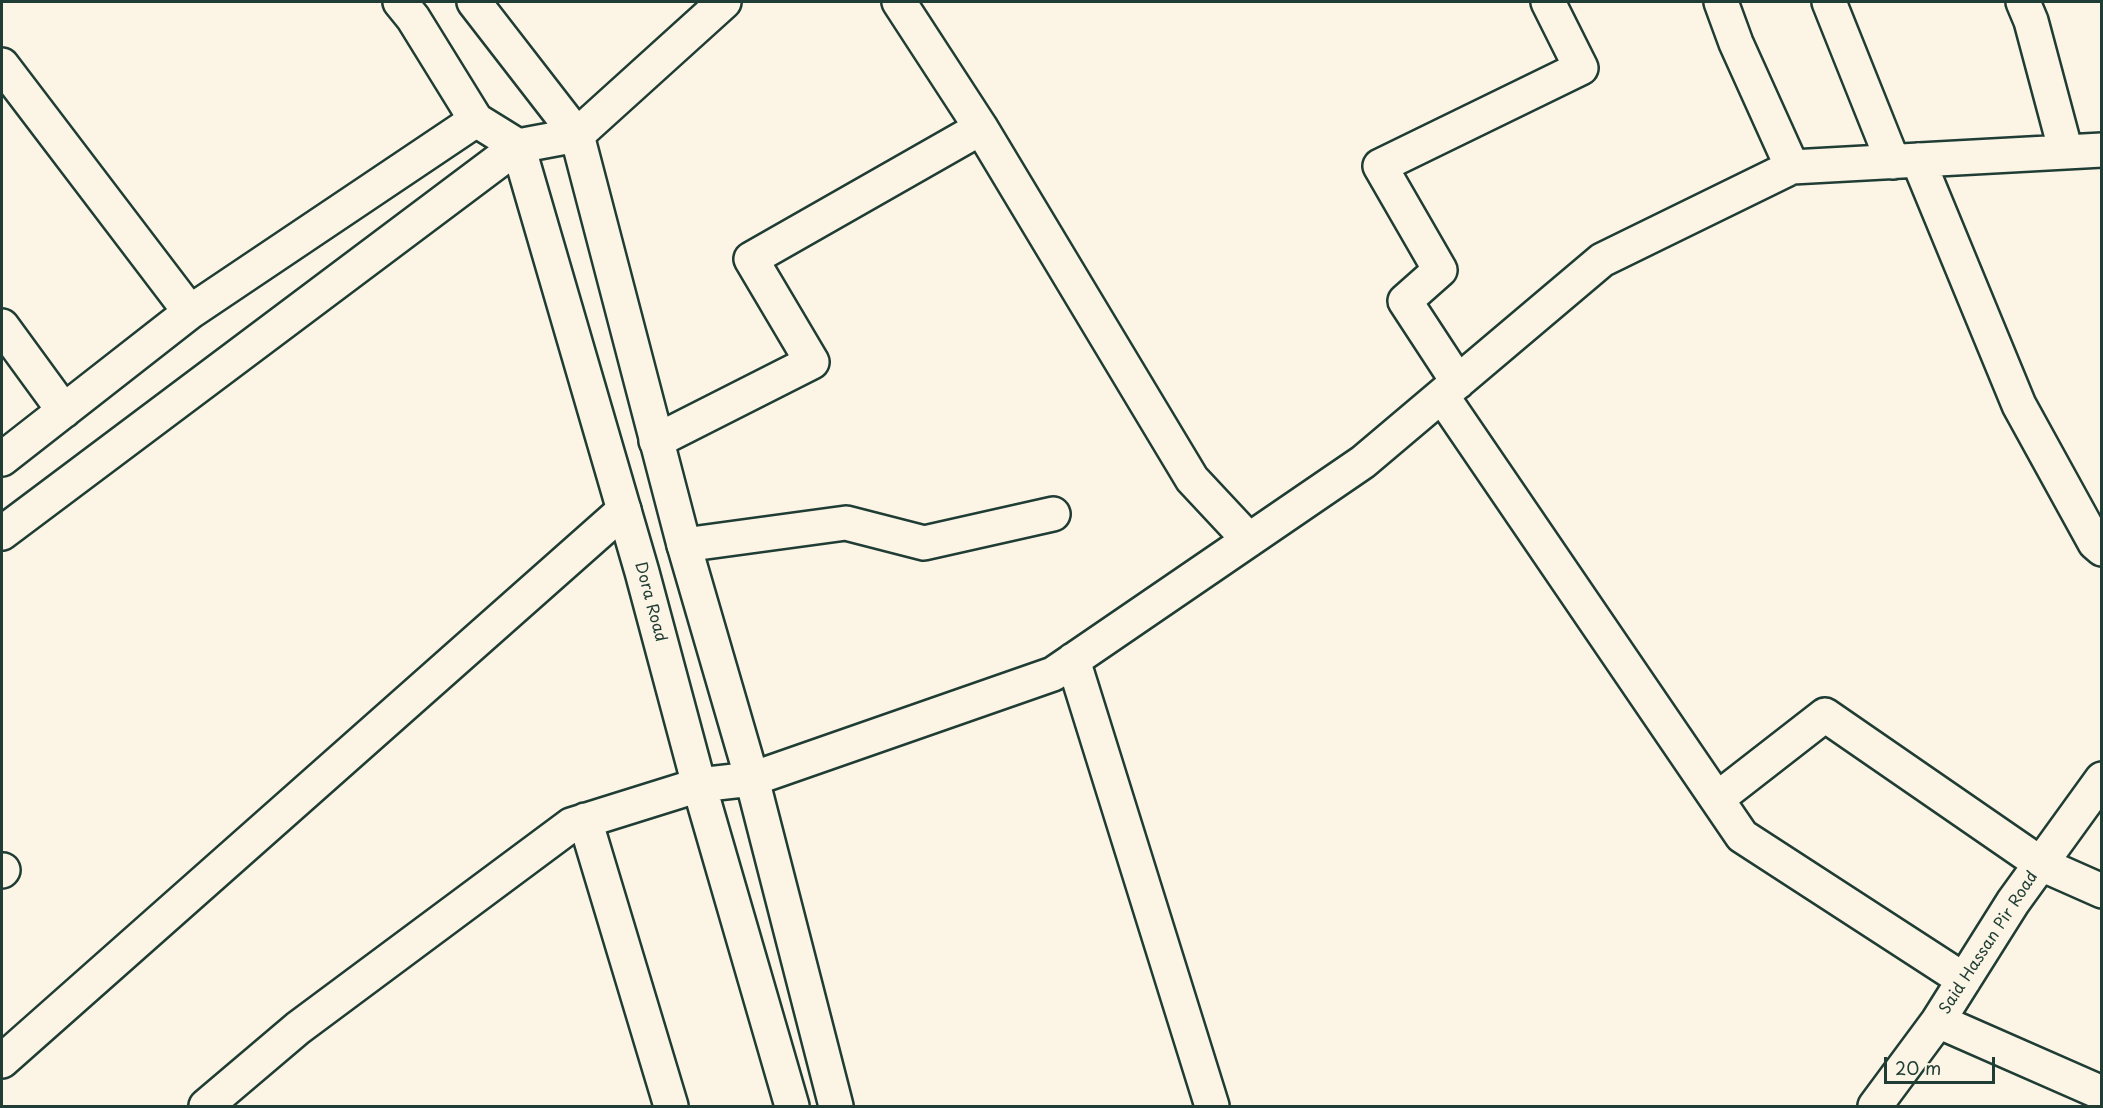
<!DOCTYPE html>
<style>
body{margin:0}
#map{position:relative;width:2103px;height:1108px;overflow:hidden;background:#fcf5e5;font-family:"Playpen Sans",sans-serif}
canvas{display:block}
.frame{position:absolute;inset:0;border:3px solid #1f3d34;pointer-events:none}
.scale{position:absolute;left:1884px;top:1057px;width:111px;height:27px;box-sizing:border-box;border:3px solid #1f3d34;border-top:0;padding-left:8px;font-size:18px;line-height:21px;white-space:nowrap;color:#1f3d34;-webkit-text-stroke:4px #fcf5e5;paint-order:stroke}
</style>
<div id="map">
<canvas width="2103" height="1108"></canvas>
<div class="frame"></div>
<div class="scale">20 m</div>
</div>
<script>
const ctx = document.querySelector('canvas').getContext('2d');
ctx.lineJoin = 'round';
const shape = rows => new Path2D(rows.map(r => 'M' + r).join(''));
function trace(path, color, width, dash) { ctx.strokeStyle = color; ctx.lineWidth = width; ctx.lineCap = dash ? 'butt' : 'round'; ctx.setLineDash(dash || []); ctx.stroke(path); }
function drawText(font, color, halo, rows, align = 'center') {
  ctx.font = font + ' "Playpen Sans",sans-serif'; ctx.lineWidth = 5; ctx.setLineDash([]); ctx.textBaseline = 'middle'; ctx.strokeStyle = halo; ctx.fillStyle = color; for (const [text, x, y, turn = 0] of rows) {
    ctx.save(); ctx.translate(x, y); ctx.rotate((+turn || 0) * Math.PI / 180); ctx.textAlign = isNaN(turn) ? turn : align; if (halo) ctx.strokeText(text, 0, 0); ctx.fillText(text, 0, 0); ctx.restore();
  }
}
const minor = shape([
 [899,2,981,128,1192,479,1249,540],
 [1721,2,1736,43,1792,167],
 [1829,2,1893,162],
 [2023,2,2031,21,2066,152],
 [2,65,190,312],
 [577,135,724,2],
 [1918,160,2019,405,2095,543,2102,549],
 [2,326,64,411],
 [1458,382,1405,301,1440,270,1380,166,1581,68,1548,2],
 [1442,396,1742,836,1964,980],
 [656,441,812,362,751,259,981,128],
 [2,459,190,312,476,120],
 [2,533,518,146],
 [684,545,846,523,924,543,1053,514],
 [1073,660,1212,1106],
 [752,779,1053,674,1363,462,1602,260,1792,167,2102,150],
 [1717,799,1825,715,2041,864,2102,891],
 [585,820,671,1106],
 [2,871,3,870],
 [1938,1021,2102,1093],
 [2,1061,624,510],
 [206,1106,298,1028,571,825,699,785],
 [1875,1106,1938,1021,2013,902,2102,779]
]);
const major = shape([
 [400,2,413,18,476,120,518,146,642,572,699,785,792,1106],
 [474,2,577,135,684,545,752,779,836,1106],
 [518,146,577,135],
 [699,785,752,779]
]);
trace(minor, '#1f3d34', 38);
trace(major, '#1f3d34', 38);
trace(minor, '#fcf5e5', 33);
trace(major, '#fcf5e5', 33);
drawText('16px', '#1f3d34', '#fcf5e5', [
 ["Dora Road",650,602,75],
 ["Said Hassan Pir Road",1989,943,-57]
]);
</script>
